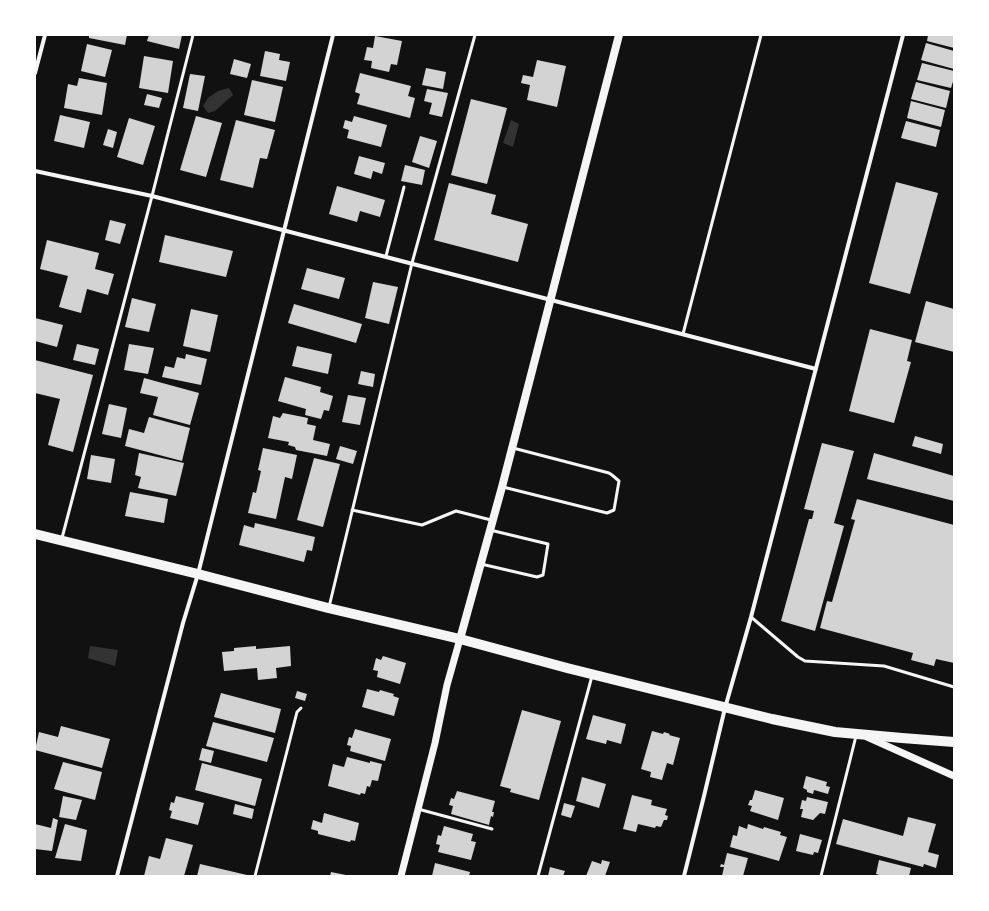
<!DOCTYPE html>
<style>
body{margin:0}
#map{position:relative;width:989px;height:911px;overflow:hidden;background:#111;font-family:"PT Sans",sans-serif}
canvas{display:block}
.frame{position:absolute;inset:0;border:36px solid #fff;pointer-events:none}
</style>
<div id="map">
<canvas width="989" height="911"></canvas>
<div class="frame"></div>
</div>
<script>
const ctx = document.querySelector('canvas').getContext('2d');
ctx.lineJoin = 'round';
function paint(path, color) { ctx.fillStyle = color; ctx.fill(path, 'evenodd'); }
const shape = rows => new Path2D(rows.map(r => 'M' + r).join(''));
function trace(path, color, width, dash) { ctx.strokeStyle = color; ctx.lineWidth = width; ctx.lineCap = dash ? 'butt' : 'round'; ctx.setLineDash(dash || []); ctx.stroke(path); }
paint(shape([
 [229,88,233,95,215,111,208,113,203,106,208,98,218,91],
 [511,120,519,124,513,147,503,143],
 [90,646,118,650,115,666,88,658]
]), '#333');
paint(shape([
 [89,35,127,35,125,45,89,38],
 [149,35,182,35,179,49,147,41],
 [928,35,954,35,954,48,927,41],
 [375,36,402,41,397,65,391,64,389,72,371,68,372,61,364,60,367,47,373,48],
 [926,43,954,51,954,69,921,60],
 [87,44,112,50,105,77,81,71],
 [265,51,280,54,279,60,290,62,286,81,260,76],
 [144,56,173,61,168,93,139,88],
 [234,59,251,64,247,78,230,74],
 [537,60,566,66,557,107,527,100,530,85,521,83,523,75,533,77],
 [922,63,954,71,954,78,951,88,917,80],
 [426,68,446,72,443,89,422,85],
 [360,73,411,86,408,96,415,98,410,118,357,104,360,94,355,92],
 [190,74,205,76,198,111,183,108],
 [79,78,107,83,102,115,64,108,68,84,77,86],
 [252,80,283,87,275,122,244,115],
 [916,82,950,91,946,108,911,99],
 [427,89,448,93,442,117,429,114,432,103,424,101],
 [147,94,162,98,159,108,144,105],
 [471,99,507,108,487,184,451,175],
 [911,101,945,110,941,127,907,118],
 [60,115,90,122,84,148,54,141],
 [196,116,222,123,206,177,180,170],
 [354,116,387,125,381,147,347,138,349,130,343,128,345,120,352,122],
 [129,118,155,126,143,165,117,157],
 [236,120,275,130,267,159,260,158,253,188,220,180],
 [906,121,940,130,936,147,901,138],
 [108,129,117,132,113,148,103,145],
 [420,136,437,141,429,168,412,162],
 [359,156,385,163,382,174,373,171,371,179,354,174],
 [405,165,425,170,422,185,401,181],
 [896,182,938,193,910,294,869,283],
 [449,183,496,195,491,214,528,224,518,262,434,240],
 [337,186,385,200,380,217,360,211,357,222,329,214],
 [110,220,126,224,120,244,105,240],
 [165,235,233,251,226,277,159,262],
 [47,240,99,253,95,269,114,274,108,295,87,289,81,313,59,307,68,276,40,269],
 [307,268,345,278,339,299,301,289],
 [373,282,398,287,389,324,365,318],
 [132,298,156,304,149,332,125,327],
 [926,301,954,309,954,352,915,342],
 [294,304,362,324,356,343,288,323],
 [191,309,218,315,210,352,183,346],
 [35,318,63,325,57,347,35,341],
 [870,329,912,340,907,361,911,362,894,423,849,411],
 [77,344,99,349,95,365,73,360],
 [129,344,154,348,148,374,124,370],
 [297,346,332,354,328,374,292,366],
 [186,354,207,359,201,385,162,377,165,366,174,368,177,357,185,359],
 [35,360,93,375,73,452,48,445,60,399,35,393],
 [361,371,375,374,373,387,358,384],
 [285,377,321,387,320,392,333,396,329,411,324,410,321,419,305,415,306,409,278,401],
 [144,378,199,393,190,425,153,415,158,397,140,393],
 [348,395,366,398,360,425,342,422],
 [109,404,127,408,121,438,102,434],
 [283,413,308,418,307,424,316,426,313,440,330,444,327,456,296,450,295,447,288,445,289,442,268,438,273,416,280,418],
 [149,417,190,428,182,461,125,446,129,429,144,433],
 [915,436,943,444,941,454,912,446],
 [822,443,854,451,834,523,844,526,815,631,781,621,809,519,812,519,814,511,804,509],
 [340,446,357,451,353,464,336,459],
 [263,448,297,455,292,479,285,477,276,519,248,513,253,492,256,493,261,471,258,470],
 [139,453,184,463,176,496,138,488,141,477,135,475],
 [874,453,954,476,954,501,867,479],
 [91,455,115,459,111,483,87,479],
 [314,458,340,464,323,527,297,520],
 [130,492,168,499,164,523,125,516],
 [857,499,954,525,954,663,936,659,934,666,911,660,913,653,820,628,827,601,832,602,855,520,851,519],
 [255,523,315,537,312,551,307,550,304,562,239,545,244,525,254,528],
 [256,646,256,649,290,646,291,666,276,668,277,678,258,680,257,668,224,671,222,652,234,651,234,648],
 [383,656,406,663,400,684,377,677,378,671,373,670,376,658,381,660],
 [367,689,379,692,380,690,394,694,393,696,399,698,394,716,362,707],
 [297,691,307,694,305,701,295,698],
 [221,693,281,709,275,733,214,717],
 [522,710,561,721,539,800,510,792,511,789,500,786],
 [593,715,626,724,621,744,607,740,606,744,586,739],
 [213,722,274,738,267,762,206,746],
 [61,726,110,739,102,768,35,750,39,732,58,737],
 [355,729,391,739,385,761,350,751,351,746,347,745,349,737,352,738],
 [652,731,663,734,664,732,670,734,669,735,680,738,673,765,667,763,662,780,650,777,651,772,641,769],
 [202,748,214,751,211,763,199,760],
 [347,757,370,763,370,761,382,764,378,781,372,780,370,787,367,786,365,794,361,793,360,795,328,786,333,764,344,767],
 [63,762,102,772,95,800,54,789],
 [202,763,262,779,255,806,195,790],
 [806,776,827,782,826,786,830,787,828,794,814,790,813,794,807,792,807,790,803,788],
 [582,777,606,784,599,808,576,801],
 [755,790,784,798,778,820,750,811,752,806,748,805,750,800,752,800],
 [457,791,495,801,492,812,494,812,493,817,491,816,489,825,451,814,453,806,449,805,451,798,454,799],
 [632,795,652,800,651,805,667,809,665,815,668,816,667,820,664,820,661,827,656,826,655,828,638,824,636,832,623,829],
 [63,796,82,800,76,820,59,817],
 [176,796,204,803,198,825,170,818,172,811,169,810,171,802,174,803],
 [807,797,828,802,825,814,820,813,813,820,801,817,803,809,800,809,802,800,806,801],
 [564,803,575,806,571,818,561,815],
 [235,804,254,809,252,819,233,814],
 [324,813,359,823,355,841,351,840,350,842,318,834,318,831,311,829,313,820,322,823],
 [908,817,936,824,928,852,939,855,936,868,924,864,923,867,836,844,843,819,903,836],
 [53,818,58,820,52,851,35,849,35,824,51,828],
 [65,824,87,830,81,861,55,858],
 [748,824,763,829,764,827,781,832,780,835,787,837,779,861,730,847,733,835,737,836,739,826,747,829],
 [444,826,473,834,471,841,476,842,471,860,438,852,440,845,436,844,438,835,441,836],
 [800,834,822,840,818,853,814,852,813,855,796,851],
 [166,838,193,845,184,876,144,876,149,856,160,859],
 [727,853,748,858,743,876,722,876,724,867,720,867,721,864,724,865],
 [602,860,610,862,605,876,586,876,592,861,601,864],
 [879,860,911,868,909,876,883,876,876,874],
 [435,863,470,872,469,876,432,876],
 [200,864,247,875,247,876,197,876],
 [550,867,565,871,563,876,548,876],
 [331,872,346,875,346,876,330,876]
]), '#d3d3d3');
trace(shape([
 [386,256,404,187],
 [683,334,761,35],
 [503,487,607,513,614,510,619,481,612,475,609,473,513,448],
 [352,510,422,525,456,511,491,520],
 [62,538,152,196,193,35],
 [481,564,537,577,543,575,548,544,490,530],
 [329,607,412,263,475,35],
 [751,617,798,657,805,661,884,666,954,687],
 [418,809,492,829],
 [255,876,297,712,301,708],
 [538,876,592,676],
 [821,876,856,736]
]), '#f5f5f5', 3);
trace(shape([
 [35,73,45,35],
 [35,171,152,196,816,369],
 [117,876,183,623,198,574,333,35],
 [684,876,704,796,725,708,751,617,903,35]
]), '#f5f5f5', 4);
trace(shape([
 [867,737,954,776],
 [401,876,435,743,447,685,460,639]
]), '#f5f5f5', 7);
trace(shape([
 [460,639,502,487,619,35]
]), '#f5f5f5', 8);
trace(shape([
 [35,534,198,574,328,608,460,639,567,668,772,719,835,732,902,738,954,742]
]), '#f5f5f5', 10);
</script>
